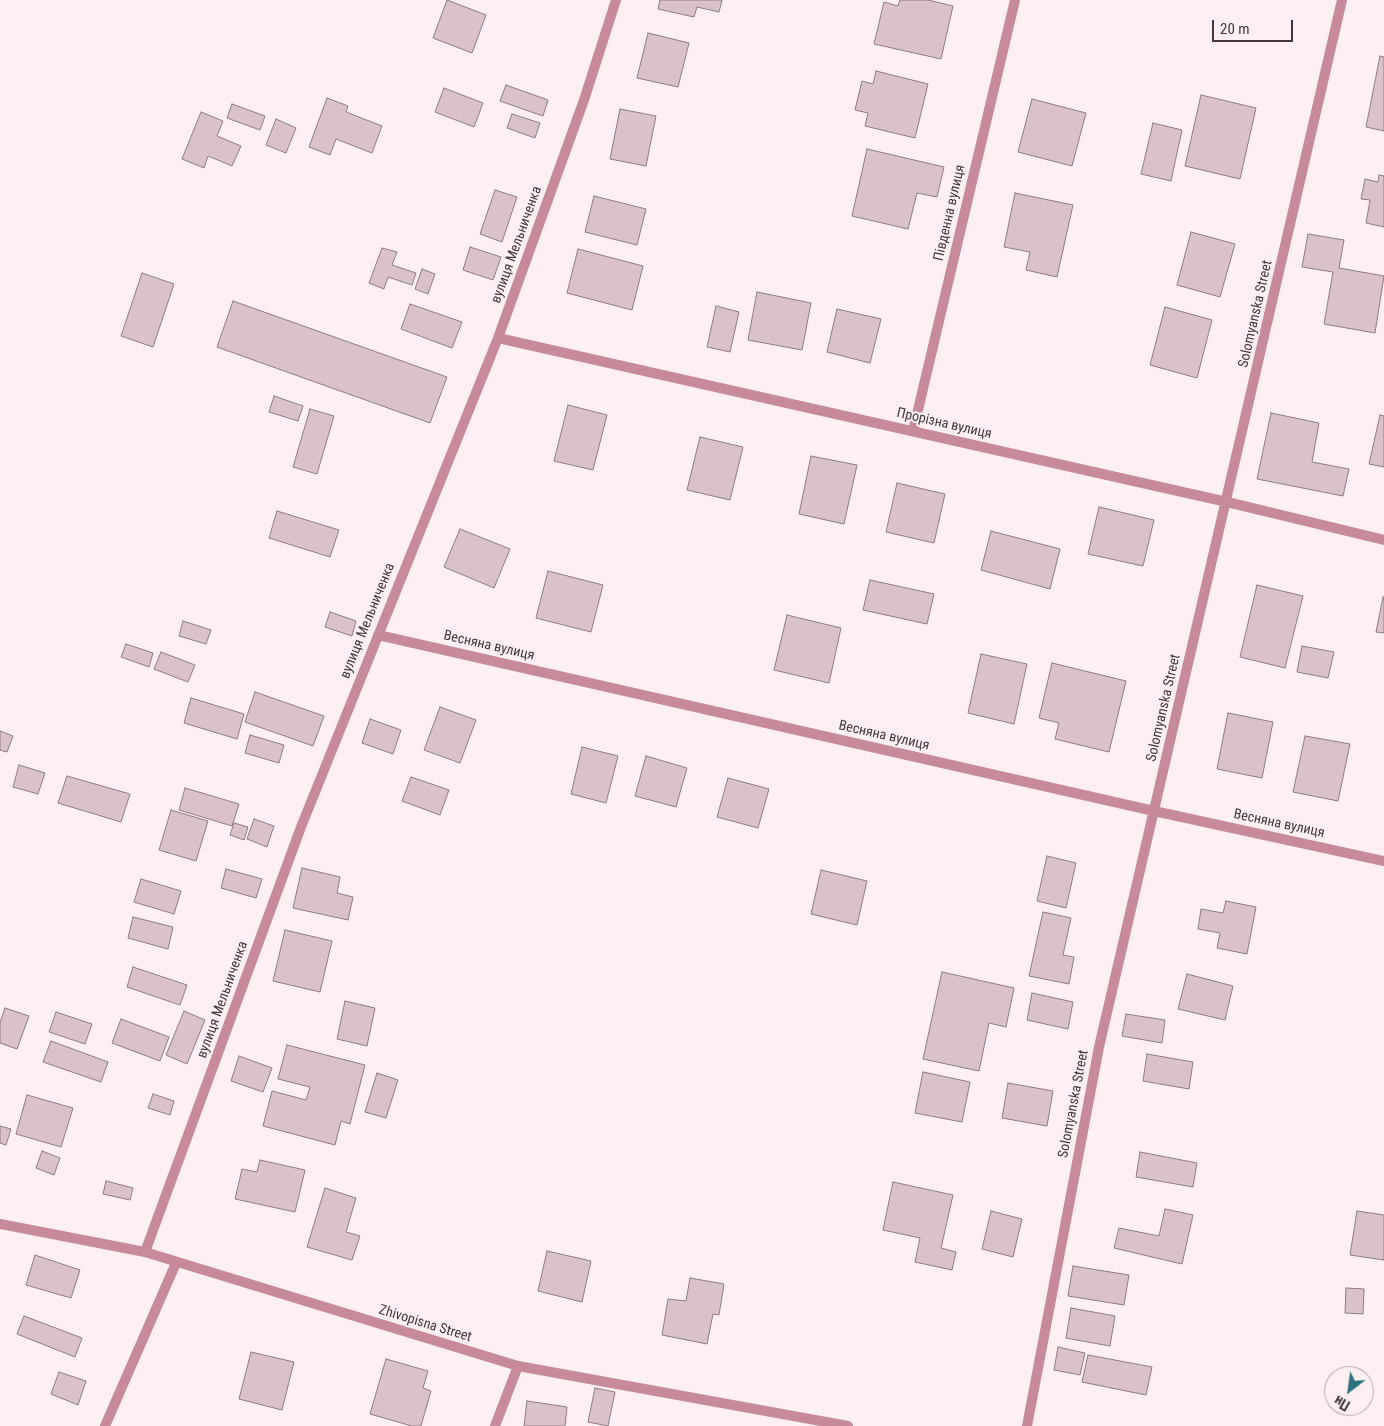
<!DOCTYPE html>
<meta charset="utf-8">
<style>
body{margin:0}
#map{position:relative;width:1384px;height:1426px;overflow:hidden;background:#fdeff2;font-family:"Roboto Condensed",sans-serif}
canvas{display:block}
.north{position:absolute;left:1324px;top:1366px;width:50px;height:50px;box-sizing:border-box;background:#fdeff2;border:1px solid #b2a6a8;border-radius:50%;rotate:210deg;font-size:14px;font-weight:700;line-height:20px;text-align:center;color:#41383a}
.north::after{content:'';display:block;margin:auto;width:18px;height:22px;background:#2d7380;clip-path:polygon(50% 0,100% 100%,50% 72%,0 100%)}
.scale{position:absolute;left:1212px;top:20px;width:81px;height:22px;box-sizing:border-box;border:2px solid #41383a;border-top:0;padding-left:6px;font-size:15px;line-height:18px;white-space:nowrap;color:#41383a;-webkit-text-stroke:4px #fdeff2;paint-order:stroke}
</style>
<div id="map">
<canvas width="1384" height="1426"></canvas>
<div class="north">Пн</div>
<div class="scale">20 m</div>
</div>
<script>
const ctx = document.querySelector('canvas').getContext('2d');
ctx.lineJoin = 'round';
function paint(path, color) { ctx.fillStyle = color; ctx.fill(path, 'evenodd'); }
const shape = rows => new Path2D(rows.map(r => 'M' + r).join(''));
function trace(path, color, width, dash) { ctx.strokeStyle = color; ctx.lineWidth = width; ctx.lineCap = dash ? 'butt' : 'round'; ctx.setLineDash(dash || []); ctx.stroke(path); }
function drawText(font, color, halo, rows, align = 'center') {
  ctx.font = font + ' "Roboto Condensed",sans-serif'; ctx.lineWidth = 4; ctx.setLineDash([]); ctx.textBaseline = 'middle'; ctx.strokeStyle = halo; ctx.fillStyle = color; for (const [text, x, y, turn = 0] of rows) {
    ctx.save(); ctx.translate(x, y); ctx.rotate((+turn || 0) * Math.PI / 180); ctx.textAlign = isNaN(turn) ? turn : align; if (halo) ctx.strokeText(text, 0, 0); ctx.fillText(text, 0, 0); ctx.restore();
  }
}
const building = shape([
 [447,0,486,15,472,53,433,38,447,0],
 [660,0,722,0,719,12,697,7,694,17,658,9,660,0],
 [900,0,928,0,953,6,941,59,874,44,884,2,898,6,900,0],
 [648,33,689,43,678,87,637,78,648,33],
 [1380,56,1384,57,1384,131,1366,127,1380,56],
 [876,71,928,84,915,138,865,126,868,113,855,110,862,81,873,84,876,71],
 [506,85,548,100,543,116,500,101,506,85],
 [444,88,483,103,474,127,435,112,444,88],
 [1201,95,1256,108,1240,179,1185,166,1201,95],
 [327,98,348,106,346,112,382,126,372,153,336,139,330,155,309,147,327,98],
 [1032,99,1086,113,1072,166,1018,152,1032,99],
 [232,104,265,116,260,130,227,118,232,104],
 [620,109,656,116,646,166,610,159,620,109],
 [201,112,223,121,217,136,241,146,232,166,208,156,204,168,182,159,201,112],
 [512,114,540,123,535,138,507,128,512,114],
 [276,119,296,128,286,153,266,145,276,119],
 [1153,123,1182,130,1171,181,1141,174,1153,123],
 [867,149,944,167,937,197,917,193,908,229,852,216,867,149],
 [1379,175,1384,176,1384,227,1366,223,1370,200,1361,199,1365,179,1378,182,1379,175],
 [495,190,517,197,502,242,480,234,495,190],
 [1015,193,1073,205,1057,277,1026,270,1030,252,1004,247,1015,193],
 [594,196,646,209,637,245,585,232,594,196],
 [1191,232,1235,244,1220,297,1177,285,1191,232],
 [1308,234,1344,240,1339,268,1384,276,1375,333,1324,324,1333,272,1302,267,1308,234],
 [470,247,501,257,493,280,463,270,470,247],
 [382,248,397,252,392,265,416,273,412,285,388,277,384,289,369,283,382,248],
 [578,249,643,266,632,310,567,293,578,249],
 [422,269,435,274,428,294,415,289,422,269],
 [142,273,174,284,153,347,121,336,142,273],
 [757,292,811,303,802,350,748,340,757,292],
 [233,301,447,377,430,423,217,347,233,301],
 [410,304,462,322,452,348,401,329,410,304],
 [716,306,739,312,730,352,707,347,716,306],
 [1165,307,1212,320,1197,378,1150,365,1165,307],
 [837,309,881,319,870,363,827,352,837,309],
 [274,396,303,406,298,421,269,412,274,396],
 [568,405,607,415,593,470,554,461,568,405],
 [310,409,334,416,317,474,293,467,310,409],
 [1271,413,1319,423,1312,462,1349,469,1343,496,1257,479,1271,413],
 [1380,415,1384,416,1384,467,1369,464,1380,415],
 [700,437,743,447,730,500,687,490,700,437],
 [811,456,857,465,844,524,799,514,811,456],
 [897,483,945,494,934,543,886,532,897,483],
 [1099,507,1154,520,1143,566,1088,554,1099,507],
 [277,511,339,530,330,557,269,538,277,511],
 [460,529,510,549,494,588,444,567,460,529],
 [991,531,1060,549,1050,589,981,570,991,531],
 [548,571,603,585,591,632,536,618,548,571],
 [870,580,934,594,927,624,863,610,870,580],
 [1257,585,1303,596,1285,668,1240,657,1257,585],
 [1383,597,1384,597,1384,633,1376,632,1383,597],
 [330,612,356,621,352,636,325,627,330,612],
 [787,615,841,628,829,683,774,670,787,615],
 [183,621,211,630,206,644,179,636,183,621],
 [126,644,153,653,149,667,121,657,126,644],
 [1302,646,1334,652,1328,678,1297,672,1302,646],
 [161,652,195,665,188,682,154,669,161,652],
 [981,654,1027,664,1014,724,968,713,981,654],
 [1052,663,1126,681,1109,752,1055,739,1059,723,1039,718,1052,663],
 [255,692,324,716,313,746,245,722,255,692],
 [191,698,244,714,237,739,184,723,191,698],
 [440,707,476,720,460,763,424,750,440,707],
 [1228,713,1273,722,1262,778,1217,769,1228,713],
 [370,719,401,730,393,754,362,743,370,719],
 [0,731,13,736,7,752,0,750,0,731],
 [250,735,284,745,279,763,245,753,250,735],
 [1305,736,1350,744,1338,801,1293,792,1305,736],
 [582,747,618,756,606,803,571,794,582,747],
 [646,756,687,768,676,807,635,796,646,756],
 [19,765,45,773,38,794,13,787,19,765],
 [67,776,130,794,121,822,58,803,67,776],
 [411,777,449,790,440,815,402,801,411,777],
 [728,778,769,789,758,828,717,817,728,778],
 [185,788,239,804,232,826,179,810,185,788],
 [171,810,208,821,196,861,159,850,171,810],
 [254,819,274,826,267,847,247,839,254,819],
 [234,823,248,827,244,840,230,835,234,823],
 [1047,856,1076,863,1066,908,1037,901,1047,856],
 [302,868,340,877,337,893,353,897,348,920,293,908,302,868],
 [226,869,262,879,256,898,221,888,226,869],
 [821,870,867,881,857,925,811,914,821,870],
 [141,879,181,891,174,914,134,902,141,879],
 [1226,901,1256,907,1247,954,1217,948,1220,933,1198,929,1201,909,1223,913,1226,901],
 [1043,912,1071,918,1063,955,1074,957,1069,984,1029,976,1043,912],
 [133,917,173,927,168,949,128,938,133,917],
 [285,930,332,941,320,992,273,981,285,930],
 [133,967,187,985,180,1005,127,987,133,967],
 [942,972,1014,988,1006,1027,989,1023,979,1071,923,1059,942,972],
 [1187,974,1233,986,1225,1020,1178,1009,1187,974],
 [1032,993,1073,1002,1068,1029,1027,1020,1032,993],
 [345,1001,375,1008,367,1046,337,1039,345,1001],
 [5,1008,29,1016,17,1049,0,1043,0,1023,5,1008],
 [184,1011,205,1020,187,1064,166,1055,184,1011],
 [56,1012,92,1024,85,1044,49,1032,56,1012],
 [1126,1014,1165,1020,1162,1043,1122,1036,1126,1014],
 [121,1019,169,1037,160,1061,112,1043,121,1019],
 [51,1041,108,1062,101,1082,43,1062,51,1041],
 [287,1045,365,1065,350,1124,341,1121,335,1145,263,1126,272,1091,306,1100,310,1087,278,1079,287,1045],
 [1147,1054,1193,1062,1189,1089,1143,1081,1147,1054],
 [239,1056,272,1068,263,1092,231,1081,239,1056],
 [923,1072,970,1082,962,1122,915,1113,923,1072],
 [377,1073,398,1080,386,1118,365,1112,377,1073],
 [1008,1083,1053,1091,1047,1126,1002,1118,1008,1083],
 [153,1094,174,1101,170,1115,148,1108,153,1094],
 [27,1095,73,1108,61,1147,16,1134,27,1095],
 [0,1126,11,1129,6,1145,0,1143,0,1126],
 [42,1151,60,1158,54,1175,36,1168,42,1151],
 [1140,1152,1197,1163,1193,1187,1136,1177,1140,1152],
 [260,1160,305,1170,295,1212,235,1199,242,1169,257,1172,260,1160],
 [106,1181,133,1188,130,1200,103,1194,106,1181],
 [893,1182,953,1195,941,1248,956,1252,952,1270,915,1262,920,1238,883,1230,893,1182],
 [325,1188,356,1198,346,1232,360,1236,352,1260,307,1247,325,1188],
 [1165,1209,1193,1215,1182,1264,1114,1248,1119,1228,1159,1236,1165,1209],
 [991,1211,1022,1219,1013,1257,982,1249,991,1211],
 [1357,1211,1384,1215,1384,1260,1350,1255,1357,1211],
 [547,1251,591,1261,582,1302,538,1291,547,1251],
 [35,1255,80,1270,71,1298,26,1285,35,1255],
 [1073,1266,1129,1275,1124,1305,1068,1296,1073,1266],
 [690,1278,724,1284,719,1315,713,1314,707,1344,662,1335,668,1299,686,1301,690,1278],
 [1346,1288,1364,1289,1363,1314,1345,1313,1346,1288],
 [1071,1308,1115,1316,1110,1346,1066,1338,1071,1308],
 [24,1316,82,1338,75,1357,17,1334,24,1316],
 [1058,1347,1085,1353,1080,1375,1054,1370,1058,1347],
 [251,1352,294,1362,282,1410,239,1399,251,1352],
 [1088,1355,1152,1367,1146,1395,1082,1382,1088,1355],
 [386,1359,428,1371,423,1388,431,1391,421,1426,412,1426,370,1414,386,1359],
 [59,1372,86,1381,78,1405,51,1394,59,1372],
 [595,1388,615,1392,608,1426,588,1422,595,1388],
 [527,1401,567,1407,565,1426,524,1426,527,1401]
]);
paint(building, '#dac3c8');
trace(building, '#907b80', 1);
trace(shape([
 [498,338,1227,502,1384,540],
 [913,431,1015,0],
 [378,635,1154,811,1384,861],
 [0,1224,145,1252,518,1366,848,1426],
 [145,1252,301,827,498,338,584,100,616,0],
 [105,1426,176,1263],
 [495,1426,518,1366],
 [1027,1426,1099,1047,1342,0]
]), '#c78a9a', 10);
drawText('14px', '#41383a', '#fdeff2', [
 ["Південна вулиця",950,213,-77],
 ["вулиця Мельниченка",517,245,-70],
 ["Solomyanska Street",1256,314,-77],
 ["Прорізна вулиця",944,424,13],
 ["вулиця Мельниченка",368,621,-68],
 ["Весняна вулиця",489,646,13],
 ["Solomyanska Street",1164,708,-77],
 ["Весняна вулиця",884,736,13],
 ["Весняна вулиця",1279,824,12],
 ["вулиця Мельниченка",223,1000,-70],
 ["Solomyanska Street",1074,1104,-79],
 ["Zhivopisna Street",425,1324,17]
]);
</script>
